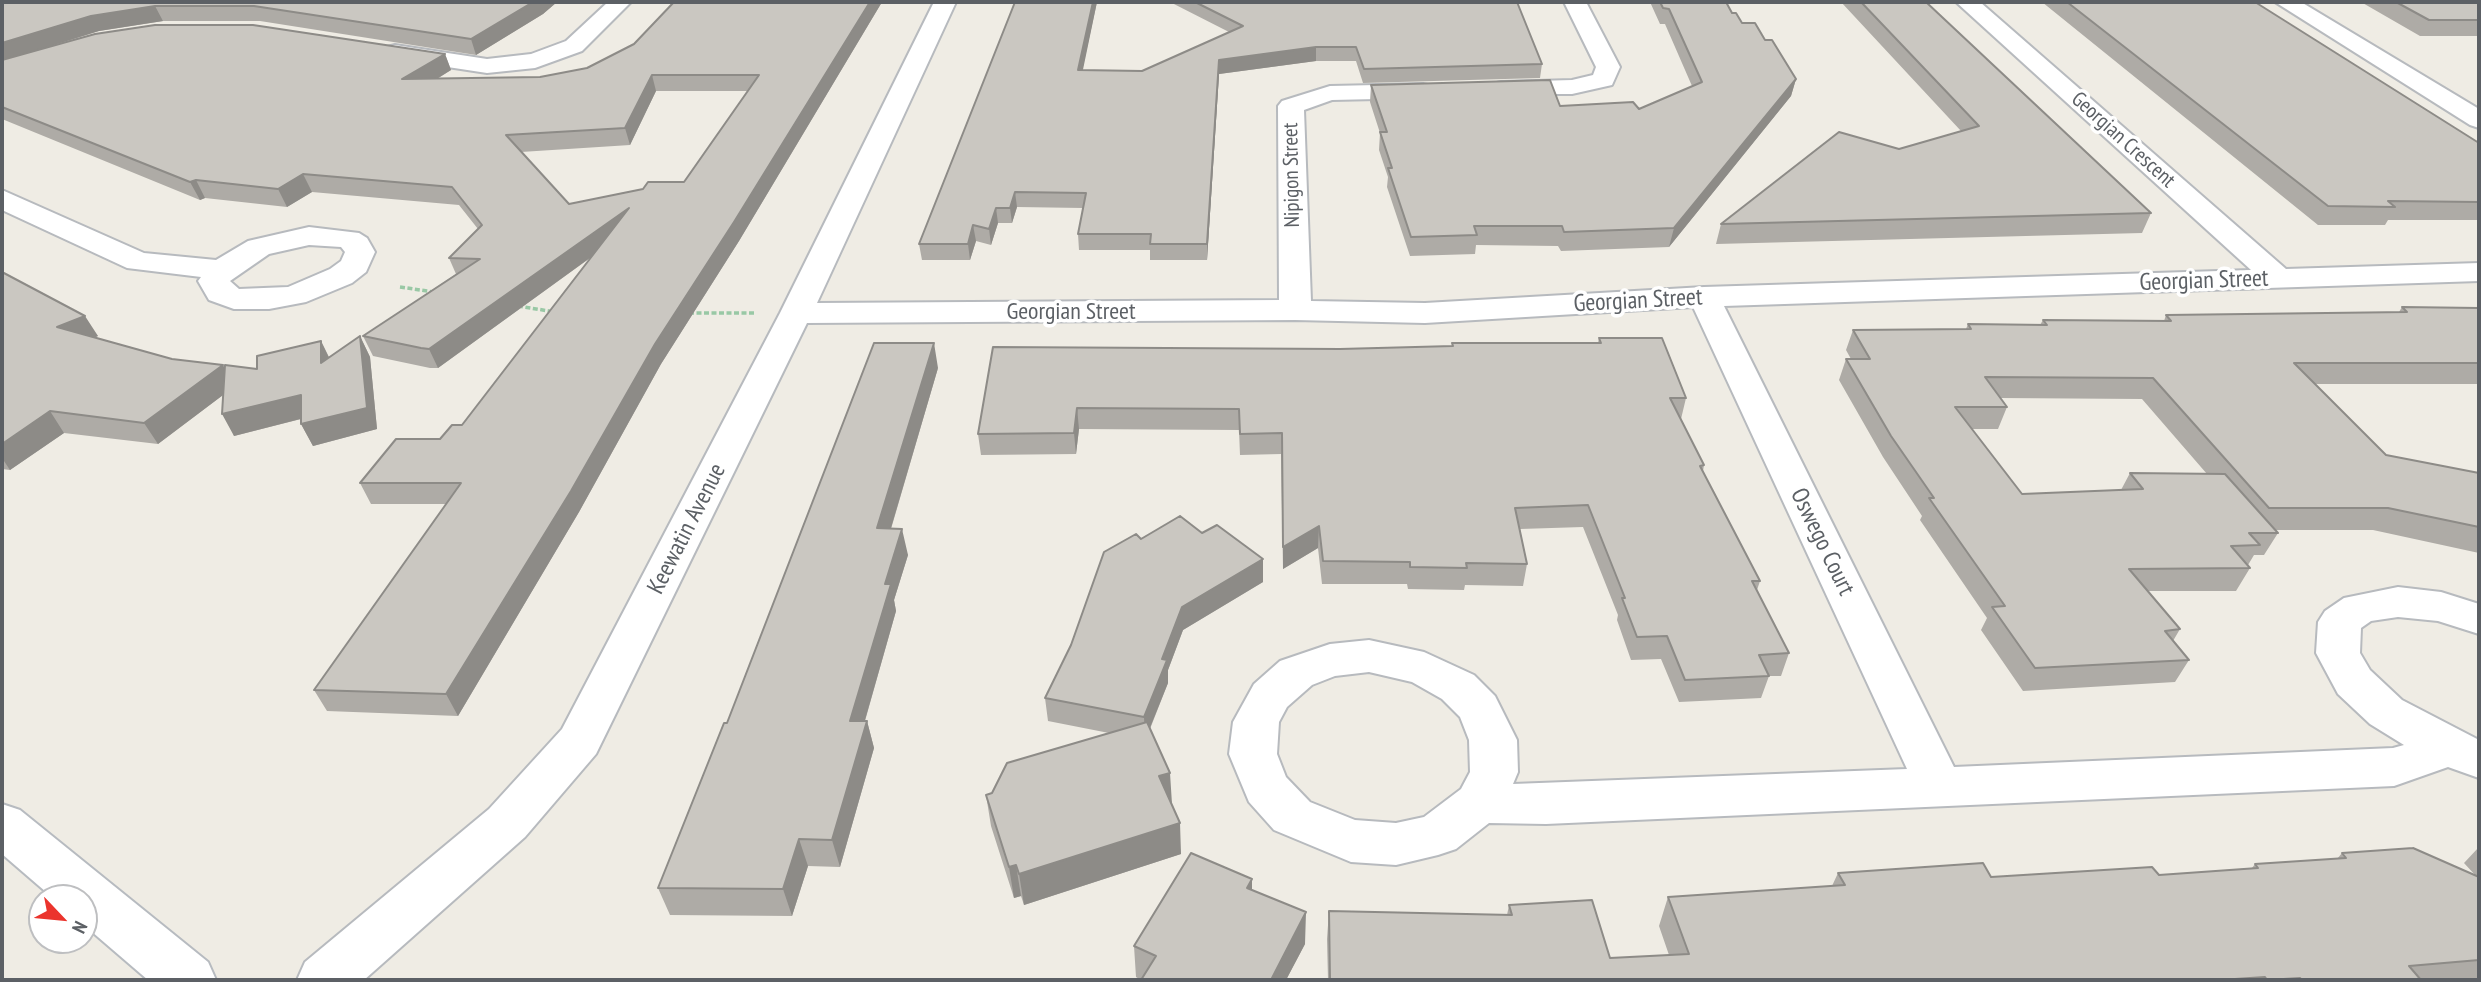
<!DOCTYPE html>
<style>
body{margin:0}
#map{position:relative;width:2481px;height:982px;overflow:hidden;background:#efece4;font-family:"PT Sans Narrow",sans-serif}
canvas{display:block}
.frame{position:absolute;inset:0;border:4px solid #5c6065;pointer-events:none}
.north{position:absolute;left:28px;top:884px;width:70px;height:70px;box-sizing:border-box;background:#fff;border:2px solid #bebfc1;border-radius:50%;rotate:116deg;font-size:19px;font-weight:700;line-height:28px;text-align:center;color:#5c6065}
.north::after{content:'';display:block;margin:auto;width:24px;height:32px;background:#eb342d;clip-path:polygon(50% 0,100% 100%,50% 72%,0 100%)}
</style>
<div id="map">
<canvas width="2481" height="982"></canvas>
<div class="frame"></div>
<div class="north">N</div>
</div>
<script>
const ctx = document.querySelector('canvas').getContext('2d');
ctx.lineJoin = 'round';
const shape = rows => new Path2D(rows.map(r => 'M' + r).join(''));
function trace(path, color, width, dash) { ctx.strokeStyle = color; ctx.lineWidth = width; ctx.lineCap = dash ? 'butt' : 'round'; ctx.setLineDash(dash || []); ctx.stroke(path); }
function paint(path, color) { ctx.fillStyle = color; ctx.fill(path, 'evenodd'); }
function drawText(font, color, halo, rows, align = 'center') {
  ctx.font = font + ' "PT Sans Narrow",sans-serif'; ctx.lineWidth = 7; ctx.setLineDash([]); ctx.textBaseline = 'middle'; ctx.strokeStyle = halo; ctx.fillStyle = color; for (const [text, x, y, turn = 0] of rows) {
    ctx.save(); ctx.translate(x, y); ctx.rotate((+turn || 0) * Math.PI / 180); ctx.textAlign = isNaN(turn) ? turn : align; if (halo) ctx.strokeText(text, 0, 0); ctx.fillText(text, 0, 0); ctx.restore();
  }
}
const street = shape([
 [608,2,631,2,582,51,535,68,487,73,395,59,387,57,383,52,387,47,395,45,487,59,531,54,566,41,608,2],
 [934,2,956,2,817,303,1279,300,1278,106,1282,101,1330,86,1423,84,1432,86,1435,91,1432,96,1423,98,1332,100,1304,110,1311,301,1425,303,1704,287,2251,270,1956,2,1980,2,2286,269,2479,263,2479,281,1724,306,1954,767,2393,748,2404,745,2370,724,2338,694,2316,653,2318,622,2325,611,2344,598,2398,587,2441,592,2479,604,2479,634,2438,621,2398,617,2371,621,2361,628,2360,653,2370,670,2402,700,2479,740,2479,778,2448,767,2394,786,1546,824,1489,823,1456,849,1438,855,1396,865,1351,862,1274,830,1249,802,1229,754,1233,722,1254,684,1280,661,1330,644,1369,640,1424,652,1474,675,1495,696,1517,740,1518,772,1513,784,1907,769,1693,307,1425,323,1295,320,807,323,596,754,525,837,364,980,297,980,305,962,489,809,562,729,780,313,934,2],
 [1369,672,1412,682,1442,699,1460,717,1469,740,1470,772,1461,789,1424,817,1396,823,1355,820,1310,802,1286,777,1277,754,1279,722,1287,707,1312,685,1335,676,1369,672],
 [1564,2,1586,2,1620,67,1612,85,1572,94,1492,94,1489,89,1492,84,1501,82,1572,80,1593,75,1596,67,1564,2],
 [2275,2,2301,2,2479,109,2479,128,2470,125,2275,2],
 [2,190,144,253,216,260,248,241,309,227,359,233,367,238,375,252,366,272,352,283,306,302,269,309,234,309,209,300,198,281,201,277,127,268,2,210,2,190],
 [309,245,341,247,345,252,341,261,330,269,288,287,239,289,230,281,269,254,309,245]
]);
const secondary = shape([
 [2,804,20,810,208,962,216,980,148,980,84,925,84,898,53,898,2,854,2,804]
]);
trace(street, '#b7babe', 4);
trace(secondary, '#b7bbc0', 4);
trace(shape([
 [400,287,434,292],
 [518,306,555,312],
 [689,313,754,313]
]), '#99c8a5', 3.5, [5, 2.5]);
paint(street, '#fff');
paint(secondary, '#fff');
paint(shape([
 [2,2,557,2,543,14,476,55,260,21,163,21,99,31,52,46,445,54,451,70,437,79,540,77,587,68,882,2,739,241,661,364,579,512,458,716,327,711,314,690,446,504,371,504,360,483,440,439,462,425,590,258,438,368,430,368,373,356,363,336,456,274,449,258,478,229,459,205,312,192,287,207,205,198,200,200,2,119],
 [656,91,748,91,684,182,569,204,521,152,630,145],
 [1015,2,1097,2,1082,71,1142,71,1229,32,1170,2,1517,2,1542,64,1540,78,1363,83,1356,61,1316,61,1219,74,1207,260,1150,260,1150,250,1079,250,1078,234,1083,208,1017,207,1012,223,998,223,991,245,976,241,970,260,922,260,919,244],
 [1650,2,1726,2,1732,13,1742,23,1765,40,1796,79,1791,96,1669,247,1561,251,1558,246,1476,245,1475,254,1410,256,1387,187,1388,177,1379,150,1380,133,1370,102,1371,85,1560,106,1639,109,1692,86,1665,24,1660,24],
 [1841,2,1926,2,2151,213,2142,233,1716,244,1721,224,1961,131],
 [2042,2,2255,2,2479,143,2479,220,2388,220,2385,225,2318,225],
 [2361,2,2479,2,2479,36,2420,36],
 [2,272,98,336,94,338,172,359,225,368,257,369,321,341,329,357,360,336,370,357,377,429,313,446,301,424,301,419,234,436,223,395,158,444,64,433,10,470,2,469],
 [2402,307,2479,308,2479,384,2315,384,2386,455,2479,473,2479,553,2373,530,2275,530,2278,533,2264,555,2254,555,2248,565,2250,568,2236,591,2148,591,2180,629,2173,641,2189,660,2175,682,2023,691,1981,630,1987,618,1920,520,1922,516,1883,457,1839,380,1846,359,1851,359,1846,350,1853,330,1966,329,1968,324,2040,325,2043,320,2164,321,2166,315,2399,312],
 [2000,398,2142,399,2207,474,2130,473,2121,490,2022,494,1971,429,1998,429,2007,407],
 [1599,338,1686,398,1681,419,1704,465,1703,471,1760,581,1757,590,1789,653,1781,676,1769,676,1761,698,1679,702,1661,659,1631,660,1617,620,1618,615,1583,527,1520,529,1527,564,1523,586,1465,585,1464,590,1408,589,1407,584,1322,584,1318,548,1283,569,1281,454,1240,455,1239,430,1079,429,1076,454,981,455,978,434,993,347,1340,349,1452,346,1452,343,1598,343],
 [938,368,891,529,908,555,894,600,896,611,865,721,867,721,874,748,840,867,808,866,792,916,670,915,658,888,727,723],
 [1141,539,1263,582,1183,630,1168,670,1168,683,1150,729,1172,805,1181,854,1024,905,1021,896,1014,898,991,826,986,795,992,793,1109,733,1048,721,1045,698],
 [2479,847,2479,980,1328,980,1327,939,1329,911,1507,915,1509,905,1610,958,1669,955,1659,926,1668,897,1832,886,1838,873,1991,877,2159,875,2252,868,2255,864,2337,859,2342,853,2476,876,2464,863],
 [1252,879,1252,890,1305,944,1286,980,1141,980,1136,977,1134,946]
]), '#aeaba6');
paint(shape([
 [533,2,557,2,543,14,476,55,471,39],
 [870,2,882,2,739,241,661,364,579,512,458,716,446,694,655,344],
 [1093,2,1097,2,1080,84,1078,70],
 [155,6,163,21,99,31,2,61,2,43,91,16],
 [1316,47,1316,61,1219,74,1207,260,1207,244,1219,60],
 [445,54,451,70,409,96,402,79],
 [652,75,656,91,630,145,625,128],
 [1796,79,1791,96,1669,247,1674,228],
 [303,174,312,192,287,207,278,189],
 [196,180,205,198,200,200,190,182],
 [1015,192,1017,207,1012,223,1010,208],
 [629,208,634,226,438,368,429,349],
 [996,208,998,223,991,245,989,229],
 [973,225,976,241,970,260,968,244],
 [85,316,98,336,70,348,57,327],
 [360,336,370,357,377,429,313,446,301,424],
 [321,341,331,362,321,363],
 [934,343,938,368,883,555,877,528],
 [223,365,235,386,158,444,144,423],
 [301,395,312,416,234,436,222,414],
 [1077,408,1079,429,1076,454,1074,433],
 [50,411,64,433,10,470,2,458,2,444],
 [1319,526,1318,548,1283,569,1283,547],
 [902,529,908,555,894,600,896,611,857,748,850,721,885,584],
 [1263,559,1263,582,1183,630,1168,670,1168,683,1145,740,1144,717,1162,659,1182,607],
 [867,721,874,748,840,867,832,840],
 [1170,773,1172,804,1159,776],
 [1180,823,1181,854,1024,905,1019,874],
 [799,839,808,866,792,916,783,889],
 [1016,865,1021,896,1014,898,1009,867],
 [1252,879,1252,911,1247,888],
 [1306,912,1305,944,1286,980,1271,980]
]), '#8d8b87');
const building = shape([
 [2,2,533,2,471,39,254,6,155,6,91,16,2,43,2,2],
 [674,2,870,2,734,222,655,344,571,491,446,694,314,690,461,483,360,483,396,439,440,439,452,425,462,425,629,208,429,349,421,348,363,336,480,259,449,258,482,225,452,187,303,174,278,189,196,180,190,182,2,107,2,60,95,34,155,25,253,25,445,54,402,79,540,77,587,68,634,44,674,2],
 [652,75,759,75,684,182,648,182,643,189,569,204,506,135,625,128,652,75],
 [1015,2,1093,2,1078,70,1142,71,1243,26,1195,2,1517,2,1542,64,1364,69,1356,47,1316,47,1219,60,1207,244,1150,244,1151,234,1078,234,1086,193,1015,192,1010,208,996,208,989,229,973,225,968,244,919,244,1015,2],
 [1660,2,1726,2,1732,13,1736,13,1742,23,1755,23,1765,40,1772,40,1796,79,1674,228,1564,232,1562,226,1474,226,1477,235,1411,237,1388,168,1392,168,1380,132,1387,132,1371,85,1550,80,1560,106,1633,102,1639,109,1702,82,1669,9,1663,8,1660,2],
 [1861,2,1926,2,2151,213,1721,224,1839,132,1899,149,1979,126,1861,2],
 [2067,2,2255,2,2479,143,2479,202,2388,201,2395,207,2328,206,2067,2],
 [2396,2,2479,2,2479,20,2429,20,2396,2],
 [2,272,85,316,57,327,172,359,223,365,144,423,50,411,2,444,2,272],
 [2402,307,2479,308,2479,363,2294,363,2386,455,2479,473,2479,527,2388,508,2269,508,2153,378,1985,377,2007,407,1955,407,2022,494,2143,489,2130,473,2225,474,2278,533,2249,533,2260,545,2231,546,2250,568,2129,569,2180,629,2165,631,2189,660,2035,668,1992,607,2005,606,1929,498,1934,498,1891,436,1846,359,1870,359,1853,330,1971,329,1968,324,2047,325,2043,320,2171,321,2166,315,2407,312,2402,307],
 [360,336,367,408,301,424,301,395,222,414,225,365,257,369,257,356,321,341,321,363,360,336],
 [1599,338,1662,338,1686,398,1670,398,1704,465,1700,466,1760,581,1752,581,1789,653,1759,655,1769,676,1685,680,1667,636,1637,637,1622,598,1625,598,1588,505,1515,508,1527,564,1466,563,1467,568,1410,567,1410,562,1323,561,1319,526,1283,547,1282,433,1240,434,1239,409,1077,408,1074,433,978,434,993,347,1340,349,1453,346,1452,343,1601,343,1599,338],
 [874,343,934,343,877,528,902,529,885,584,891,584,850,721,867,721,832,840,799,839,783,889,658,888,724,723,727,723,874,343],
 [1180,516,1202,533,1217,525,1263,559,1182,607,1162,659,1167,660,1144,717,1045,698,1071,645,1104,552,1136,534,1141,539,1180,516],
 [1147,722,1170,773,1159,776,1180,823,1019,874,1016,865,1009,867,986,795,992,793,1007,763,1147,722],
 [2413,848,2479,877,2479,960,2409,966,2421,980,2302,980,2300,978,2267,980,2265,977,2220,980,1330,980,1329,911,1512,915,1509,905,1592,900,1610,958,1689,954,1668,897,1845,885,1838,873,1983,863,1991,877,2152,867,2159,875,2258,868,2255,864,2346,858,2342,853,2413,848],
 [1191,853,1252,879,1247,888,1306,912,1271,980,1141,980,1156,956,1134,946,1191,853]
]);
paint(building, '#cac7c1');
trace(building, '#8d8b87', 2);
drawText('21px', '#5c6065', '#fff', [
 ["Georgian Crescent",2123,140,42],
 ["Nipigon Street",1292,175,-91]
]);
drawText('24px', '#5c6065', '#fff', [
 ["Georgian Street",2204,281,-2],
 ["Georgian Street",1638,301,-3],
 ["Georgian Street",1071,312],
 ["Keewatin Avenue",687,529,-63],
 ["Oswego Court",1822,542,64]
]);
</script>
